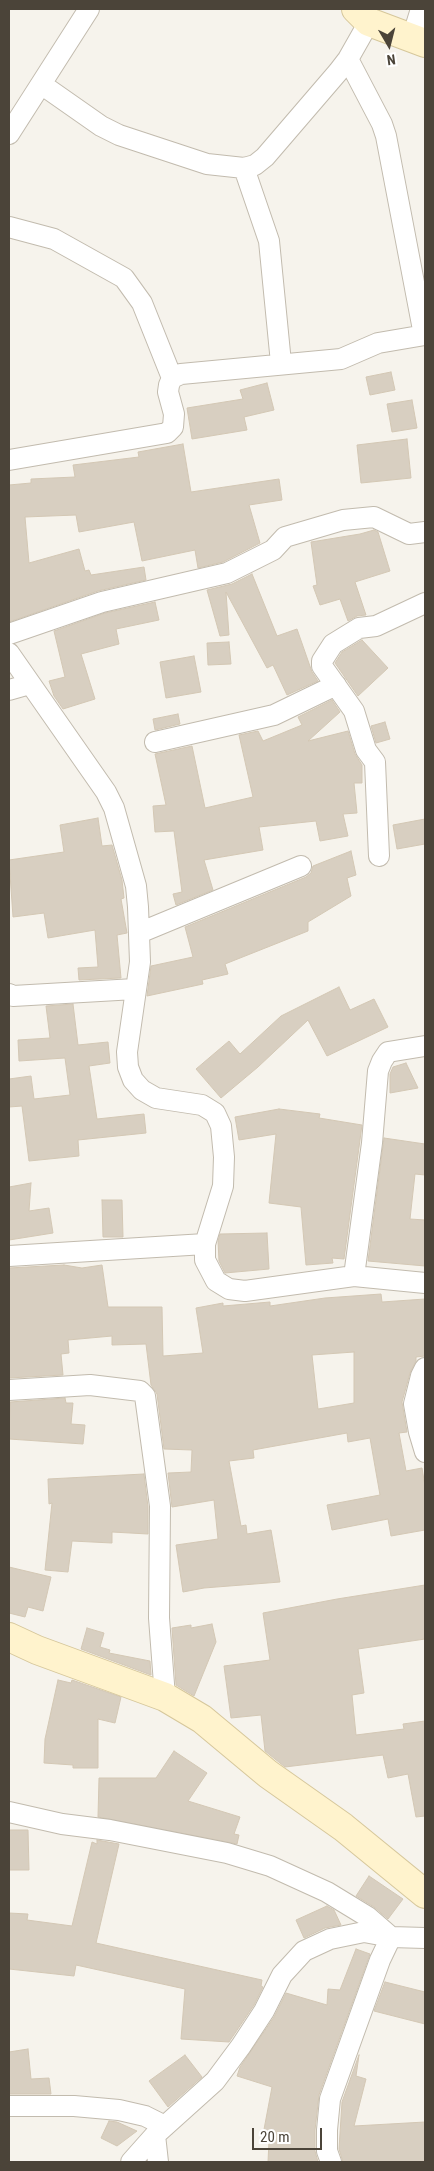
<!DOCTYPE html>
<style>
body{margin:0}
#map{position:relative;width:434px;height:2171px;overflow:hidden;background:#f6f3ec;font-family:"Roboto Condensed",sans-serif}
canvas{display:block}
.frame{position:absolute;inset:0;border:10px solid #4b4439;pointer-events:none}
.north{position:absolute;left:364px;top:20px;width:50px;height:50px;-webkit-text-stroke:4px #fff;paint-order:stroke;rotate:172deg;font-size:14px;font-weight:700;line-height:20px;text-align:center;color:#4b4439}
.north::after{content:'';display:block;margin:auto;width:18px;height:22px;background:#4b4439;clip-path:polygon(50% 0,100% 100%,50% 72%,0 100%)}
.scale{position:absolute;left:252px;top:2128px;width:70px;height:22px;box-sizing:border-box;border:2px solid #4b4439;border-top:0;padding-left:6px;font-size:15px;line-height:18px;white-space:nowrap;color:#4b4439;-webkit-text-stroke:4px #fff;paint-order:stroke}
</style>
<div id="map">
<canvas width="434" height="2171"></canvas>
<div class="frame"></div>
<div class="north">N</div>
<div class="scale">20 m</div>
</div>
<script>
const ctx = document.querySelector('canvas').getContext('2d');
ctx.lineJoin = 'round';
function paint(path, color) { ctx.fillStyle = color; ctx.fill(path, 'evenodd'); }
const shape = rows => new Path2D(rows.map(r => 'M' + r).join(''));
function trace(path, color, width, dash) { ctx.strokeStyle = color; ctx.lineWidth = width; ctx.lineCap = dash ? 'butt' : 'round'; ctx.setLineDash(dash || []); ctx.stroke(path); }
const building = shape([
 [391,372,395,390,370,395,366,377,391,372],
 [267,383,274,410,244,417,247,430,192,439,187,408,243,399,240,390,267,383],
 [412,400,417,428,392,432,387,404,412,400],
 [407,439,411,478,361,483,357,445,407,439],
 [183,444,191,492,279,479,282,500,249,505,260,543,223,562,198,568,195,550,142,561,134,522,79,532,76,515,25,517,29,563,79,549,85,571,89,570,91,575,144,567,146,580,98,591,9,622,9,485,31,483,31,479,75,477,73,465,139,457,138,452,183,444],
 [374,530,378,532,390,571,355,582,366,615,357,616,348,621,340,599,320,605,313,586,317,585,311,542,360,534,374,530],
 [252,574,277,636,297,629,312,672,318,681,287,695,273,665,267,668,226,592,229,635,220,636,207,590,232,584,252,574],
 [155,602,159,620,116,629,119,644,81,654,95,699,63,709,54,696,49,681,65,677,54,631,105,613,155,602],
 [362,640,388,668,358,696,335,663,342,652,362,640],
 [229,642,231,664,208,665,207,643,229,642],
 [194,656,201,692,166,698,160,662,194,656],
 [332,700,340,712,308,741,348,731,355,754,362,765,362,783,354,783,357,813,343,814,348,836,320,841,316,821,259,827,263,850,204,860,213,890,176,905,173,894,182,892,174,831,155,832,153,806,166,805,155,754,192,746,205,808,253,797,239,735,258,731,263,741,302,725,298,717,332,700],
 [178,714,180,724,155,730,153,719,178,714],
 [385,722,390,739,376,743,371,726,385,722],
 [98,818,102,846,112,845,122,880,124,898,121,899,127,933,117,935,121,978,79,980,78,968,98,967,95,930,48,938,44,913,13,917,9,860,64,852,60,825,98,818],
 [425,819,425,844,397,849,393,825,425,819],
 [351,851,356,875,347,878,351,896,308,922,308,931,225,964,228,974,202,980,203,984,147,996,151,966,193,957,185,927,306,877,311,873,313,866,351,851],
 [339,987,350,1010,374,999,388,1027,327,1056,308,1020,258,1067,221,1098,196,1069,229,1041,240,1054,281,1016,339,987],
 [73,1004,78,1045,108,1042,110,1063,89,1066,97,1119,144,1114,146,1133,78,1140,79,1156,29,1161,22,1106,9,1107,9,1079,31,1076,34,1099,70,1095,65,1058,19,1061,18,1040,50,1038,46,1006,73,1004],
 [406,1063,418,1088,390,1093,390,1074,393,1067,406,1063],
 [279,1109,320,1114,319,1118,362,1125,344,1259,332,1258,333,1263,306,1265,301,1207,269,1203,276,1134,239,1140,235,1117,279,1109],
 [384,1138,425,1144,425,1175,415,1174,410,1219,425,1220,425,1266,368,1261,384,1138],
 [31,1183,29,1211,49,1208,53,1233,9,1240,9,1187,31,1183],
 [102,1200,122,1200,123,1237,103,1237,102,1200],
 [267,1233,269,1269,225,1273,219,1261,218,1241,220,1234,267,1233],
 [64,1265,82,1268,102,1265,108,1307,162,1307,163,1356,203,1353,196,1308,223,1303,223,1306,270,1302,270,1306,325,1298,381,1294,382,1302,425,1299,425,1356,416,1357,416,1361,410,1373,402,1402,407,1432,399,1433,406,1471,422,1468,425,1486,425,1530,391,1536,388,1519,332,1530,327,1505,380,1495,370,1438,348,1442,347,1433,253,1450,254,1458,229,1461,241,1526,246,1525,247,1534,271,1530,280,1582,204,1588,183,1592,176,1545,218,1539,214,1500,172,1507,168,1473,191,1472,192,1450,164,1449,157,1394,151,1385,146,1344,112,1345,112,1336,68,1340,69,1353,61,1354,63,1375,9,1378,9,1268,64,1265],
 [354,1352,354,1403,318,1409,312,1355,354,1352],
 [65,1398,66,1403,73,1403,71,1424,85,1425,83,1444,9,1439,10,1402,65,1398],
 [144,1474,148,1507,148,1534,112,1532,112,1543,72,1541,68,1572,45,1570,52,1503,49,1504,48,1479,144,1474],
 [9,1567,51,1577,43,1611,28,1607,25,1617,9,1613,9,1567],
 [425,1585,425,1639,358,1649,364,1693,352,1695,356,1735,404,1729,403,1724,425,1721,425,1816,416,1817,408,1774,388,1778,383,1755,285,1767,265,1751,261,1715,231,1718,224,1666,270,1660,263,1613,337,1599,425,1585],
 [212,1624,216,1642,194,1696,176,1685,172,1628,191,1625,191,1628,212,1624],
 [87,1628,104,1633,100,1647,110,1650,109,1653,150,1661,151,1675,81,1649,87,1628],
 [58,1680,71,1683,72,1680,121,1697,115,1723,98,1719,98,1768,73,1768,73,1765,44,1763,45,1739,58,1680],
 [174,1751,207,1773,188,1801,240,1817,234,1834,239,1835,237,1844,98,1817,99,1778,156,1778,174,1751],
 [9,1830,28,1830,29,1870,9,1870,9,1830],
 [97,1840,119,1844,96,1943,262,1980,261,1986,263,1987,254,2005,229,2042,181,2039,185,1989,76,1965,74,1976,9,1969,9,1913,28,1914,27,1920,72,1926,92,1842,97,1844,97,1840],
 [369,1876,403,1899,388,1919,374,1907,356,1896,369,1876],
 [327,1906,334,1910,341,1925,325,1928,304,1938,296,1920,327,1906],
 [356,1949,370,1954,319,2095,315,2130,315,2151,318,2162,268,2162,269,2141,262,2140,272,2087,237,2076,240,2067,274,2017,286,1993,327,2005,328,1989,340,1990,356,1949],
 [385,1982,425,1992,425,2024,374,2011,385,1982],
 [28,2049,31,2079,49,2078,51,2094,9,2094,9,2052,28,2049],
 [185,2055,202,2077,168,2107,149,2081,185,2055],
 [359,2055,356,2076,366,2079,354,2126,425,2122,425,2162,343,2162,339,2149,342,2102,359,2055],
 [109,2121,117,2122,137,2131,117,2146,101,2138,109,2121]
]);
paint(building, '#d8cfc1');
trace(building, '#d3c7b4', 1);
const street = shape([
 [412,38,421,9],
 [348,59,382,124,386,136,424,335],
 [41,84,101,126,119,135,207,164,244,168,255,165,265,157,338,72,348,59,369,22],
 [9,134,89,9],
 [244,168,269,241,281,363],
 [9,227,54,239,124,278,142,303,172,378],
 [9,460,167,433,173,427,174,414,168,392,169,385,172,378,181,374,341,359,378,343,425,335],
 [9,634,102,602,227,573,273,550,285,537,343,520,374,517,409,534,425,532],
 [9,653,106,792,114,808,136,886,138,907,140,962,127,1052,128,1067,133,1080,142,1090,156,1098,202,1105,215,1113,221,1126,224,1157,223,1186,205,1244,205,1260,216,1281,229,1289,245,1291,354,1276,425,1283],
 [9,690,30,684],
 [155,742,274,715,336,685],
 [379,856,375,762,366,750,354,711,322,666,322,661,333,644,359,628,376,626,425,603],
 [139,933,301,866],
 [9,994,13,996,135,989],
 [9,1256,205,1244],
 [354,1276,372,1143,378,1071,382,1061,388,1052,425,1046],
 [425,1368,421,1376,414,1404,419,1432,425,1452],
 [9,1390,90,1385,140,1391,145,1396,160,1506,159,1618,165,1697],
 [9,1812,62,1824,110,1830,227,1853,270,1866,327,1892,368,1917,391,1937,380,1960,330,2099,327,2130,327,2151,331,2162],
 [9,2106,74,2106,119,2110,145,2116,165,2126],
 [155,2135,158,2162],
 [131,2162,155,2135,215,2081,241,2046,264,2011,282,1975,304,1951,330,1939,364,1932,391,1937,425,1938]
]);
const secondary = shape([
 [356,9,369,22,425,43],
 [9,1637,37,1650,165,1697,202,1719,268,1774,343,1827,425,1894]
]);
trace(street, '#c2bbae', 22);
trace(secondary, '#d6c79b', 30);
trace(street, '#fff', 20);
trace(secondary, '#fff3cd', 28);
</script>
